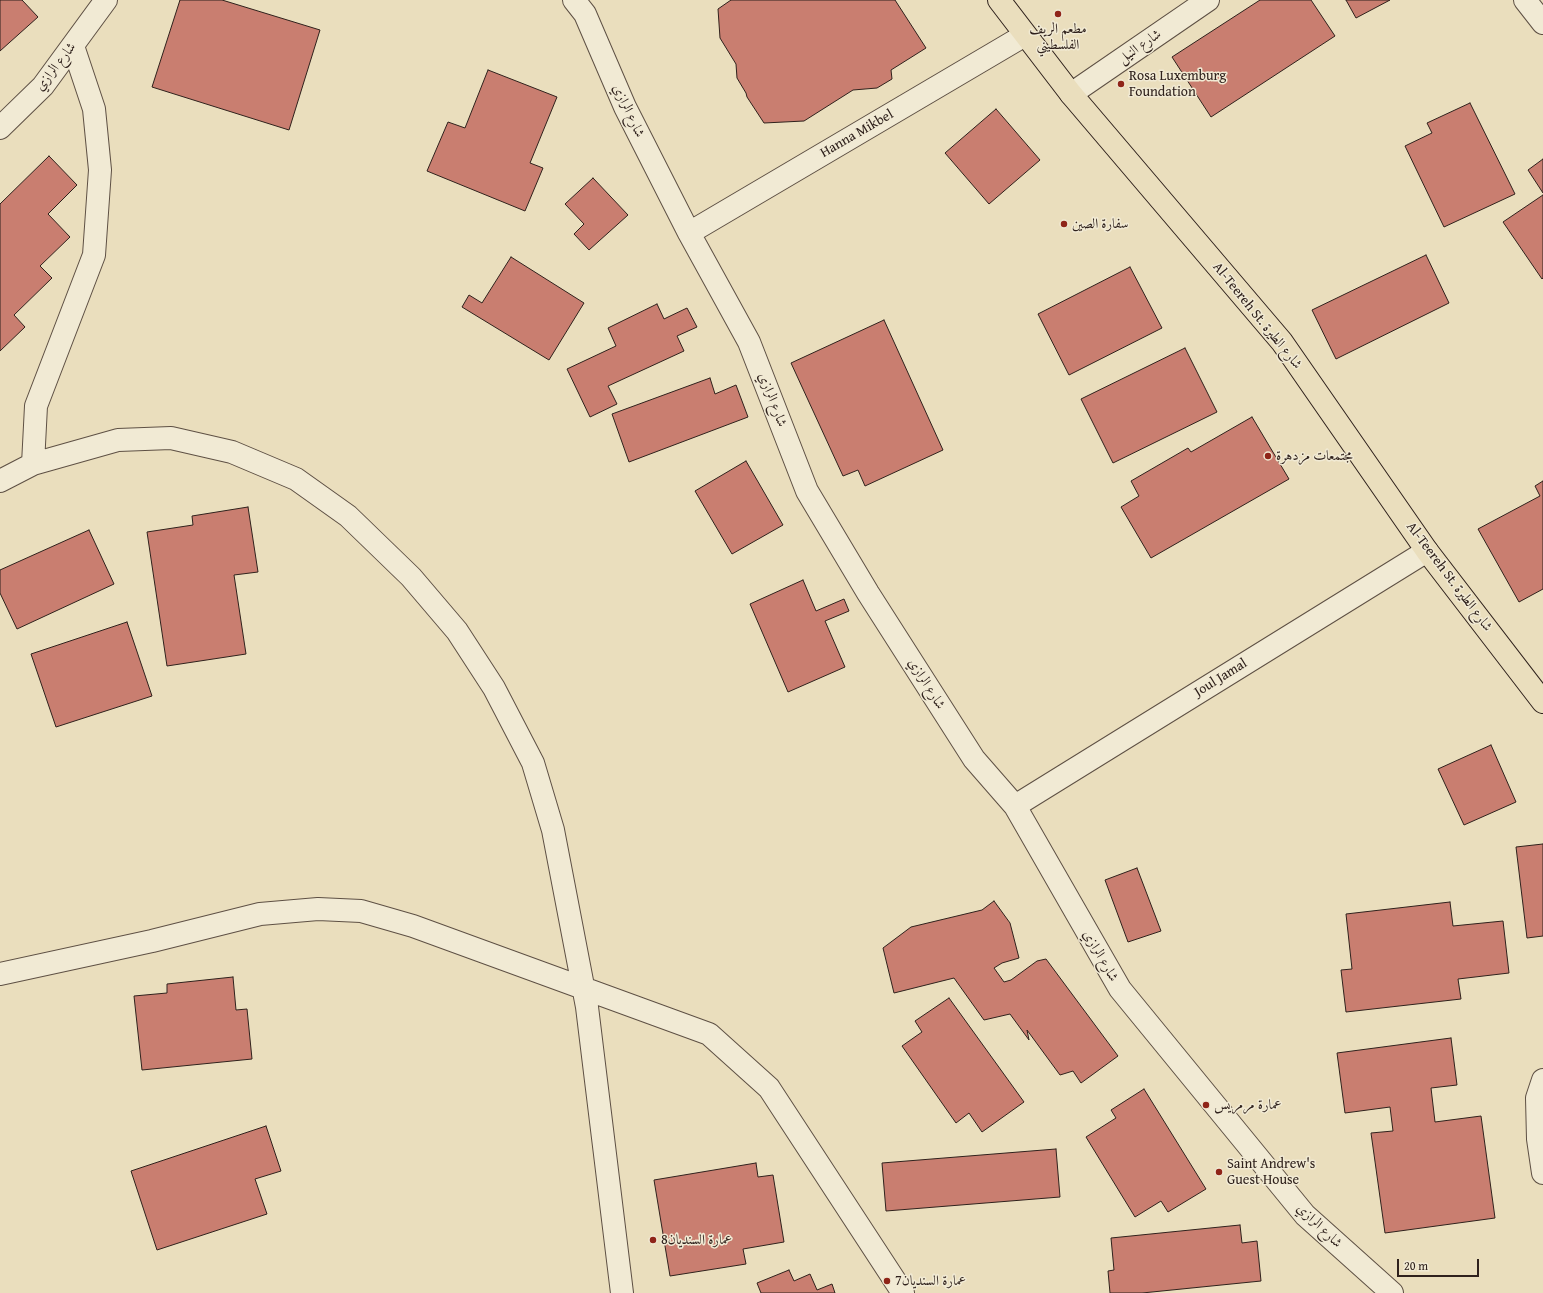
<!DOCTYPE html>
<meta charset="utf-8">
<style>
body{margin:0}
#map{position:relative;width:1543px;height:1293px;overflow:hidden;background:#eadebd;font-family:"Gentium Book Plus",serif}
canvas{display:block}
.scale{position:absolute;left:1397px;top:1259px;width:82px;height:18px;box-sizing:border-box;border:2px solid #2f211c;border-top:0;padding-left:5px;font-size:12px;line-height:14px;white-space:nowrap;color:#2f211c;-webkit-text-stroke:3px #f1ead4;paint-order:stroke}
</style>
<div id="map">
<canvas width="1543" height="1293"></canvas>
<div class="scale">20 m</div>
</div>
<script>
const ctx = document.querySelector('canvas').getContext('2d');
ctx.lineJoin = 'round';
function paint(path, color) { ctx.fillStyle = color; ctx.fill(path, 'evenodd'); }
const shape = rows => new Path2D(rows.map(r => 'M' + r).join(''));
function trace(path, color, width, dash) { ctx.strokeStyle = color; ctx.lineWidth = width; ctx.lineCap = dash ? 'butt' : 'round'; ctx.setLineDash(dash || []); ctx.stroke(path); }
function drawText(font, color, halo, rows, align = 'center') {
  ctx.font = font + ' "Gentium Book Plus",Amiri,serif'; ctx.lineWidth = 3; ctx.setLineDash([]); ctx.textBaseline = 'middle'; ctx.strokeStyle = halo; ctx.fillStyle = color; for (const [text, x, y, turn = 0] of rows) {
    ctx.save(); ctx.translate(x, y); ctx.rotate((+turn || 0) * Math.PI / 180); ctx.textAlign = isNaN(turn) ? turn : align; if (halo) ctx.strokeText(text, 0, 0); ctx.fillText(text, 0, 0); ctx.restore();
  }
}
const building = shape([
 [0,0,22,0,38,17,0,51,0,0],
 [180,0,222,0,320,30,289,130,152,87,180,0],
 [731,0,895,0,926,48,891,70,892,79,877,88,853,90,804,121,764,123,747,97,746,93,737,78,736,64,720,38,718,9,731,0],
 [1260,0,1311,0,1335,36,1211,117,1172,57,1260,0],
 [1346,0,1390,0,1356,18,1346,0],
 [488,70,557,97,530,163,543,168,525,211,427,171,448,122,465,128,488,70],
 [1470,103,1515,194,1444,227,1405,146,1432,133,1427,123,1470,103],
 [996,109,1040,160,989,204,945,153,996,109],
 [49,156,77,185,48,214,70,237,40,266,52,278,14,315,25,327,0,351,0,204,49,156],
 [1543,159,1543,193,1528,170,1543,159],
 [593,178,628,215,589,250,574,234,584,224,565,204,593,178],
 [1543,195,1543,278,1542,279,1503,222,1543,195],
 [1426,255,1449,303,1336,359,1312,310,1426,255],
 [511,257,584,303,549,360,462,307,469,295,482,303,511,257],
 [1130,267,1162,328,1069,375,1038,314,1130,267],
 [657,304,664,319,687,308,697,327,677,336,684,351,608,386,617,404,590,417,567,369,616,346,608,328,657,304],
 [884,320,943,450,865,486,858,470,843,476,791,363,884,320],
 [1185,348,1217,412,1113,463,1081,399,1185,348],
 [710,378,715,394,736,385,748,417,629,462,612,414,710,378],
 [1252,417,1289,479,1151,558,1121,507,1139,496,1131,481,1188,448,1191,452,1252,417],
 [746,461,783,525,732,554,695,491,746,461],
 [1543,481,1543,589,1519,602,1478,529,1540,496,1535,486,1543,481],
 [248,507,258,572,234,575,246,654,167,666,147,532,193,525,192,516,248,507],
 [89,530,114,584,17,629,0,593,0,570,89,530],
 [803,580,816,611,844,599,849,611,825,621,845,667,788,692,750,604,803,580],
 [127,622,152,696,56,727,31,654,127,622],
 [1491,745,1516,802,1464,825,1438,769,1491,745],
 [1543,844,1543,936,1527,938,1516,847,1543,844],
 [1137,868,1161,931,1128,942,1105,880,1137,868],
 [994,901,1010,923,1019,958,1002,963,994,968,1004,982,1011,980,1037,961,1046,959,1118,1056,1081,1083,1073,1071,1060,1075,1027,1030,1029,1040,1010,1014,984,1020,954,978,894,993,883,948,911,927,982,910,994,901],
 [1450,902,1453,926,1503,921,1509,973,1458,979,1461,999,1346,1012,1341,970,1352,969,1346,914,1450,902],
 [233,977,236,1010,247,1009,252,1059,142,1070,134,996,167,993,167,984,233,977],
 [949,998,1024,1102,982,1132,969,1113,956,1123,902,1046,922,1032,915,1021,949,998],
 [1451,1038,1457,1085,1431,1088,1435,1122,1481,1116,1495,1218,1385,1233,1371,1133,1393,1131,1390,1107,1345,1113,1337,1053,1451,1038],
 [1144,1089,1206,1189,1168,1212,1161,1201,1135,1217,1086,1137,1116,1118,1111,1110,1144,1089],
 [266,1126,281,1171,255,1179,267,1214,157,1250,131,1171,266,1126],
 [1056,1149,1060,1197,886,1211,882,1163,1056,1149],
 [756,1163,758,1177,773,1175,784,1242,743,1249,746,1264,670,1276,654,1180,756,1163],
 [1240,1225,1242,1243,1257,1241,1261,1281,1142,1293,1110,1293,1108,1271,1114,1270,1111,1238,1240,1225],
 [789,1270,794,1281,810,1274,817,1290,832,1284,835,1293,761,1293,757,1283,789,1270]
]);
paint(building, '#c97e70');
trace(building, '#2f211c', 1);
const minor = shape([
 [574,0,585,14,625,107,689,233,749,342,807,491,868,593,974,759,1015,806,1120,989,1305,1215,1392,1293],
 [1525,0,1543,23],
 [1071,94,1208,0],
 [0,128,43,86,106,0],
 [689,233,1025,35],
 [33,464,36,406,94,255,100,170,94,109,73,46],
 [0,481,33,464,118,440,171,438,232,452,296,479,348,516,411,577,457,631,494,688,533,763,553,830,587,1007,622,1293],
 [1015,806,1427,551],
 [0,974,152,941,260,914,318,909,361,911,413,926,709,1034,769,1088,903,1293],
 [1543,1080,1537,1098,1538,1139,1543,1173]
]);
const major = shape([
 [999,0,1071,94,1282,342,1427,551,1543,702]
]);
trace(minor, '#5e5044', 24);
trace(major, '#2f211c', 24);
trace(minor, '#f1ead4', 22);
trace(major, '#eadebd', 22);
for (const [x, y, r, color] of [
 [1058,14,4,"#8f2418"],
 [1121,84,4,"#8f2418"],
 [1064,224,4,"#8f2418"],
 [1268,456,4,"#8f2418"],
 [1206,1105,4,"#8f2418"],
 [1219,1172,4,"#8f2418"],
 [653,1240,4,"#8f2418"],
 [887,1281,4,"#8f2418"]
]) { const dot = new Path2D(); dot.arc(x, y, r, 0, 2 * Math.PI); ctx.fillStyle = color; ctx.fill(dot); trace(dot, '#f1ead4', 1.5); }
drawText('14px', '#2f211c', '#f1ead4', [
 ["مطعم الريف",1058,29,"center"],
 ["الفلسطيني",1058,45,"center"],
 ["Rosa Luxemburg",1129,76],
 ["Foundation",1129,92],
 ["سفارة الصين",1072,224],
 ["مجتمعات مزدهرة",1276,456],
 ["عمارة مرمريس",1214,1105],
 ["Saint Andrew's",1227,1164],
 ["Guest House",1227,1180],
 ["عمارة السنديان8",661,1240],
 ["عمارة السنديان7",895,1281]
], 'left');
drawText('14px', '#2f211c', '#f1ead4', [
 ["شارع النيل",1140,47,-35],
 ["شارع الرازي",56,67,-52],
 ["شارع الرازي",628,111,65],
 ["Hanna Mikbel",857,134,-30],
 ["Al-Teereh St. شارع الطيرة",1257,316,51],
 ["شارع الرازي",772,400,69],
 ["Al-Teereh St. شارع الطيرة",1449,577,53],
 ["Joul Jamal",1221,678,-32],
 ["شارع الرازي",926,684,58],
 ["شارع الرازي",1100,956,60],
 ["شارع الرازي",1319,1226,44]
]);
</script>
